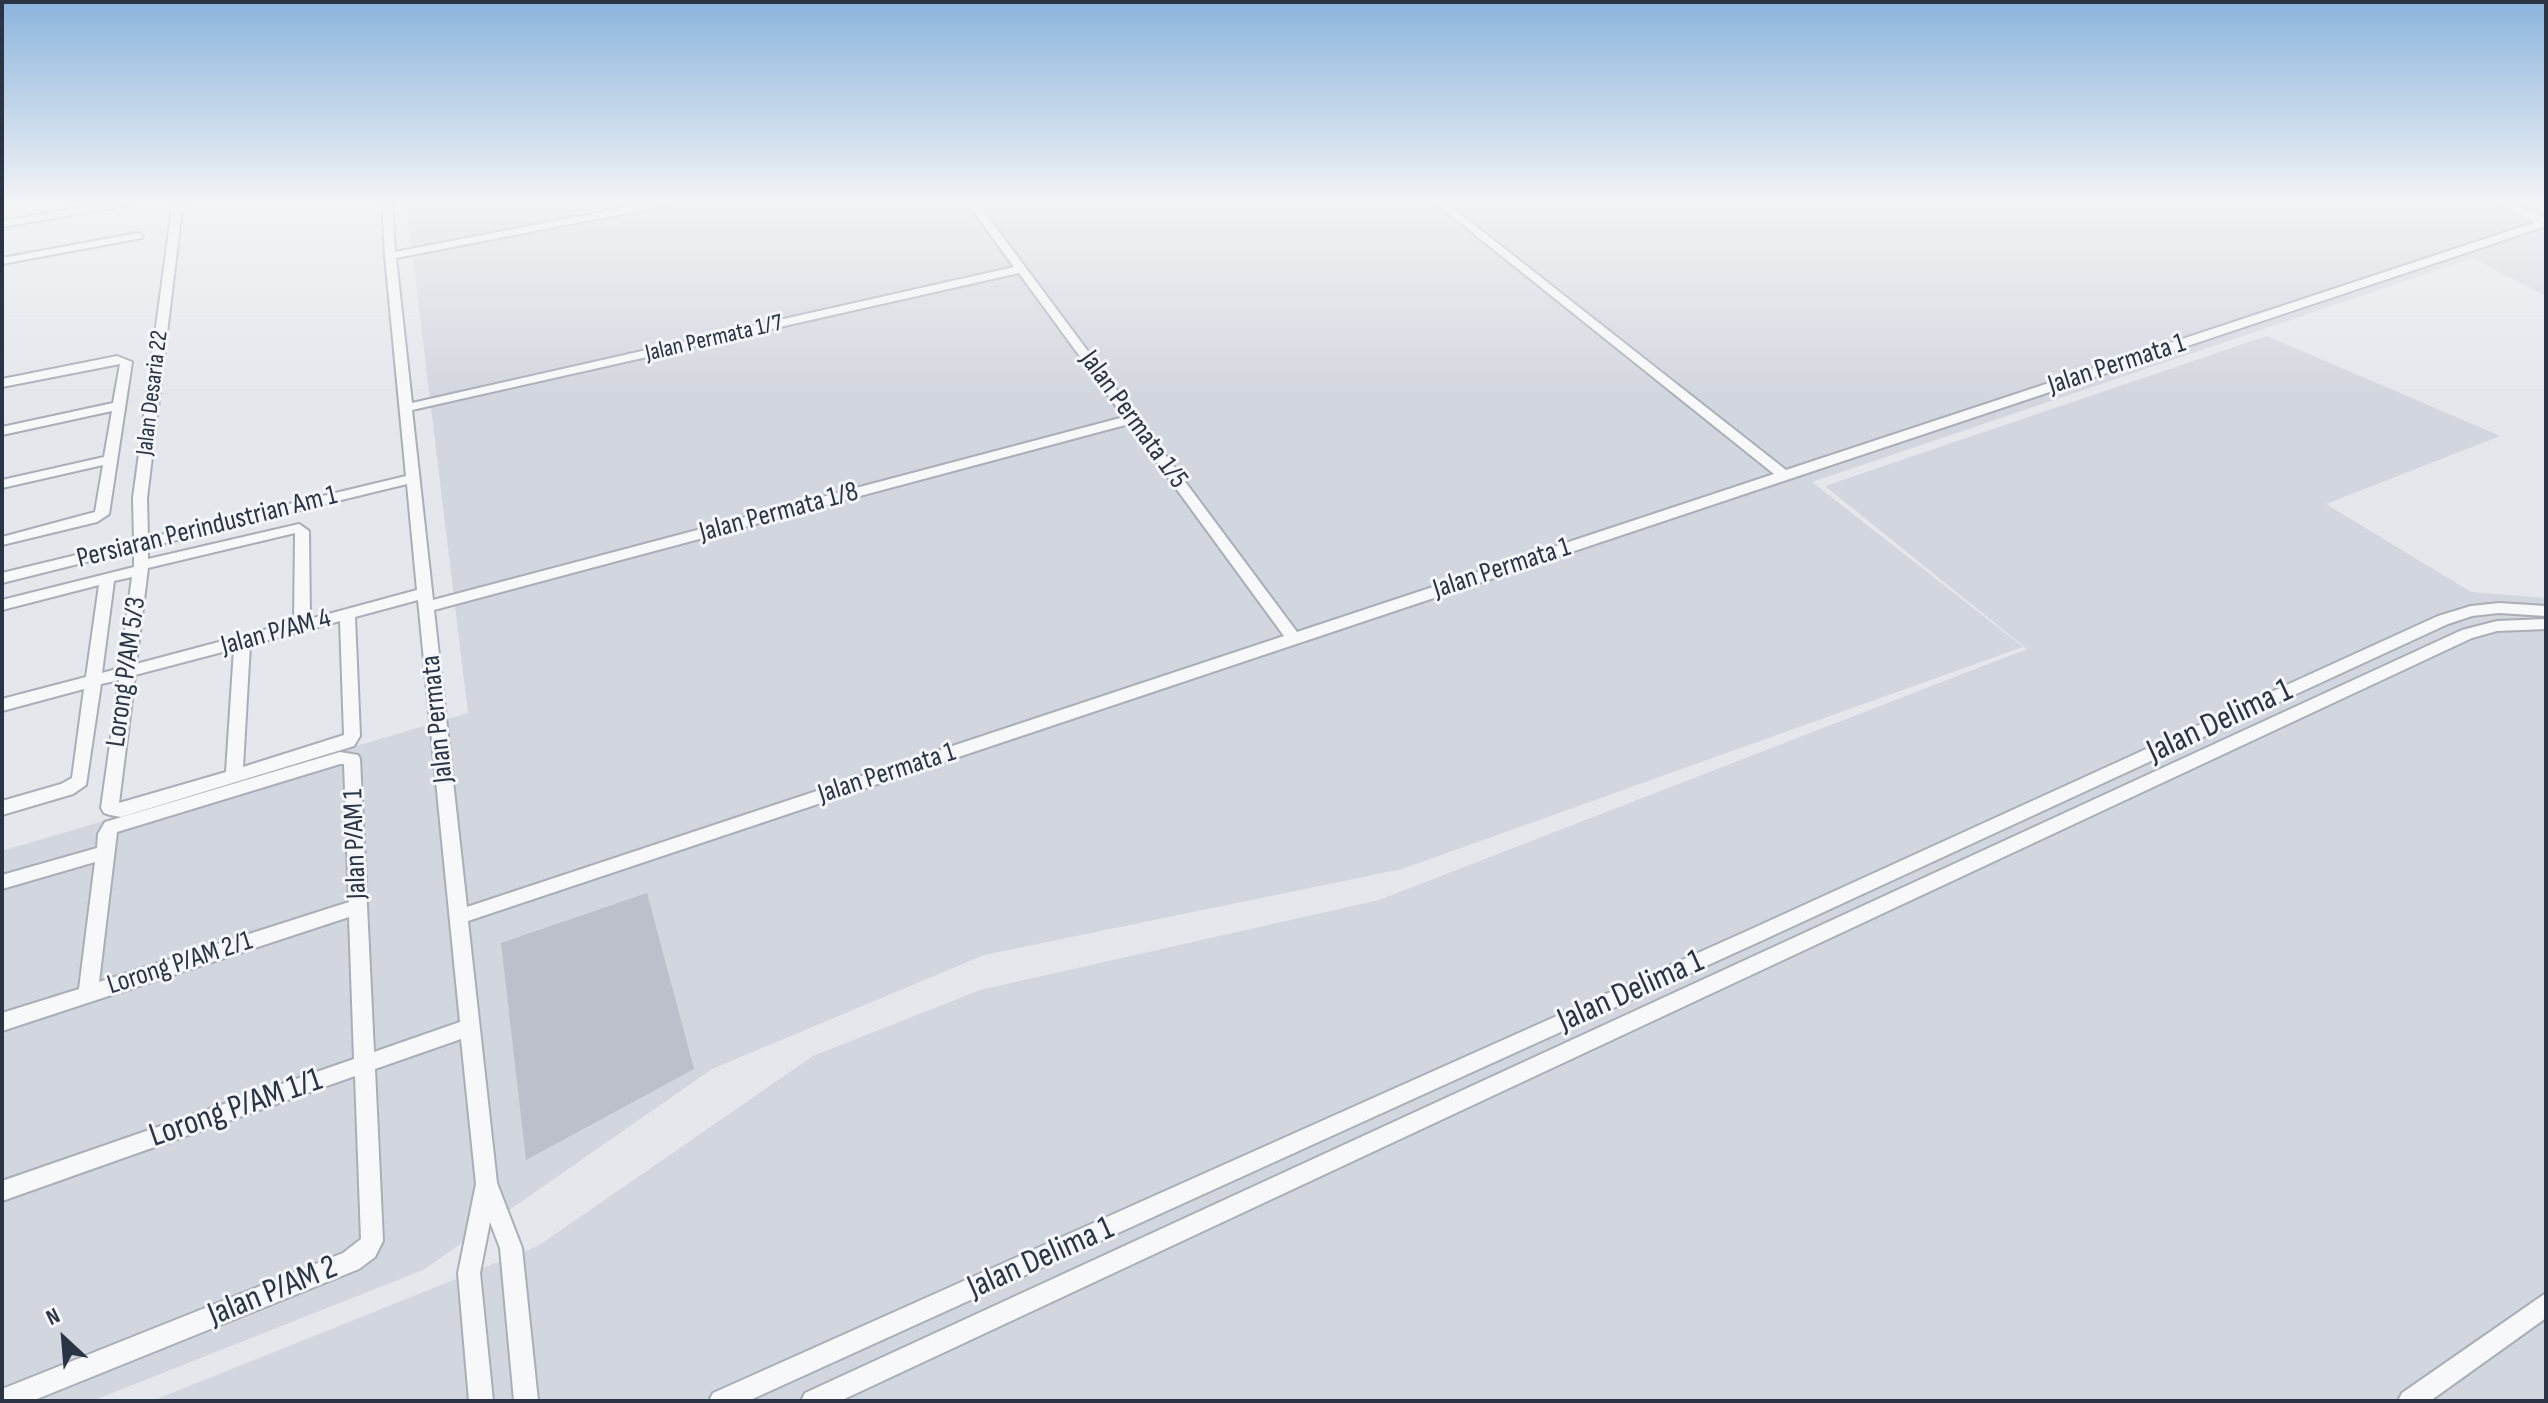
<!DOCTYPE html>
<style>
body{margin:0}
#map{position:relative;width:2548px;height:1403px;overflow:hidden;background:#e4e7ec;font-family:"Sofia Sans Condensed",sans-serif}
canvas{display:block}
.frame{position:absolute;inset:0;border:4px solid #2b3445;pointer-events:none}
.north{position:absolute;left:24px;top:1299px;width:80px;height:80px;-webkit-text-stroke:6px #f4f6f9;paint-order:stroke;rotate:334deg;font-size:22px;font-weight:700;line-height:32px;text-align:center;color:#2b3445}
.north::after{content:'';display:block;margin:auto;width:28px;height:36px;background:#2b3445;clip-path:polygon(50% 0,100% 100%,50% 72%,0 100%)}
</style>
<div id="map">
<canvas width="2548" height="1403"></canvas>
<div class="frame"></div>
<div class="north">N</div>
</div>
<script>
const ctx = document.querySelector('canvas').getContext('2d');
ctx.lineJoin = 'round';
function paint(path, color) { ctx.fillStyle = color; ctx.fill(path, 'evenodd'); }
const shape = rows => new Path2D(rows.map(r => 'M' + r).join(''));
function trace(path, color, width, dash) { ctx.strokeStyle = color; ctx.lineWidth = width; ctx.lineCap = dash ? 'butt' : 'round'; ctx.setLineDash(dash || []); ctx.stroke(path); }
function drawText(font, color, halo, rows, align = 'center') {
  ctx.font = font + ' "Sofia Sans Condensed",sans-serif'; ctx.lineWidth = 6; ctx.setLineDash([]); ctx.textBaseline = 'middle'; ctx.strokeStyle = halo; ctx.fillStyle = color; for (const [text, x, y, turn = 0] of rows) {
    ctx.save(); ctx.translate(x, y); ctx.rotate((+turn || 0) * Math.PI / 180); ctx.textAlign = isNaN(turn) ? turn : align; if (halo) ctx.strokeText(text, 0, 0); ctx.fillText(text, 0, 0); ctx.restore();
  }
}
paint(shape([
 [406,201,2546,201,2546,296,2473,258,1812,482,2023,647,1402,869,984,955,712,1069,423,1270,92,1401,2,1401,2,851,468,713],
 [2267,336,2500,436,2326,504,2471,592,2546,598,2546,1401,152,1401,538,1246,813,1056,980,990,1379,900,2027,649,1825,486]
]), '#d2d6de');
paint(shape([
 [647,893,694,1069,526,1160,501,943]
]), '#bbc0ca');
const minor = shape([
 [120,201,141,201,136,204,2,227,2,221,120,201],
 [182,201,194,201,182,209,147,498,148,538,406,476,385,256,382,201,392,201,395,252,659,201,678,201,673,204,396,258,412,403,1014,267,966,201,976,201,1297,632,1774,474,1433,201,1444,201,1786,470,2536,222,2490,201,2503,201,2546,218,2546,226,468,921,497,1183,522,1248,538,1401,514,1401,500,1248,490,1222,480,1273,493,1401,469,1401,458,1273,476,1184,461,1039,375,1069,383,1241,375,1257,359,1269,32,1401,2,1401,2,1389,343,1253,361,1239,355,1076,2,1201,2,1181,354,1059,349,917,2,1031,2,1013,79,989,95,862,2,889,2,875,97,848,98,834,105,822,340,752,358,755,360,759,374,1052,460,1022,418,600,355,617,360,736,354,746,121,817,110,815,104,813,101,808,119,680,101,684,86,785,73,794,2,815,2,801,61,784,72,778,84,689,2,711,2,699,86,677,99,585,2,610,2,600,134,567,134,550,2,583,2,573,134,541,133,498,172,208,182,201],
 [1019,273,1124,417,433,600,412,410,1019,273],
 [1129,424,1284,636,467,907,434,610,1129,424],
 [407,484,417,590,310,619,309,531,299,524,148,559,148,547,407,484],
 [295,533,294,622,136,664,148,568,295,533],
 [132,577,120,668,102,673,114,581,132,577],
 [340,621,344,735,243,767,250,645,340,621],
 [234,649,226,772,119,803,135,675,234,649],
 [340,764,344,764,349,902,99,982,117,832,340,764],
 [138,233,143,236,142,238,2,264,2,258,138,233],
 [117,356,132,362,109,514,97,522,2,545,2,537,95,512,103,465,2,488,2,480,104,457,112,411,2,435,2,427,113,403,120,364,2,387,2,379,117,356],
 [2499,603,2546,606,2546,616,2499,613,2472,616,2448,624,1761,941,748,1401,709,1401,713,1393,1747,931,2438,616,2471,606,2499,603],
 [2546,619,2546,629,2497,631,2472,638,840,1401,801,1401,805,1393,2462,630,2497,621,2546,619],
 [2546,1293,2546,1318,2430,1401,2398,1401,2402,1393,2546,1293]
]);
trace(minor, '#a9aeb7', 4);
paint(minor, '#f7f8fa');
const sky = ctx.createLinearGradient(0, 0, 0, 397);
sky.addColorStop(0, '#8bb4dd');
sky.addColorStop(0.51, '#f3f4f6');
sky.addColorStop(1, '#f3f4f600');
ctx.fillStyle = sky;
ctx.fillRect(0, 0, 2548, 397);
drawText('24px', '#2b3445', '#f4f6f9', [
 ["Jalan Permata 1/7",714,339,-13],
 ["Jalan Desaria 22",153,393,-83]
]);
drawText('28px', '#2b3445', '#f4f6f9', [
 ["Jalan Permata 1",2117,365,-18],
 ["Jalan Permata 1/5",1133,420,54],
 ["Jalan Permata 1/8",779,513,-15],
 ["Persiaran Perindustrian Am 1",207,528,-14],
 ["Jalan Permata 1",1502,569,-18],
 ["Jalan P/AM 4",276,633,-15],
 ["Lorong P/AM 5/3",127,672,-82],
 ["Jalan Permata",438,719,-96],
 ["Jalan Permata 1",887,774,-18],
 ["Jalan P/AM 1",356,844,-92],
 ["Lorong P/AM 2/1",180,964,-18]
]);
drawText('34px', '#2b3445', '#f4f6f9', [
 ["Jalan Delima 1",2220,722,-25],
 ["Jalan Delima 1",1631,992,-24],
 ["Lorong P/AM 1/1",236,1109,-19],
 ["Jalan Delima 1",1041,1259,-24],
 ["Jalan P/AM 2",273,1292,-22]
]);
</script>
